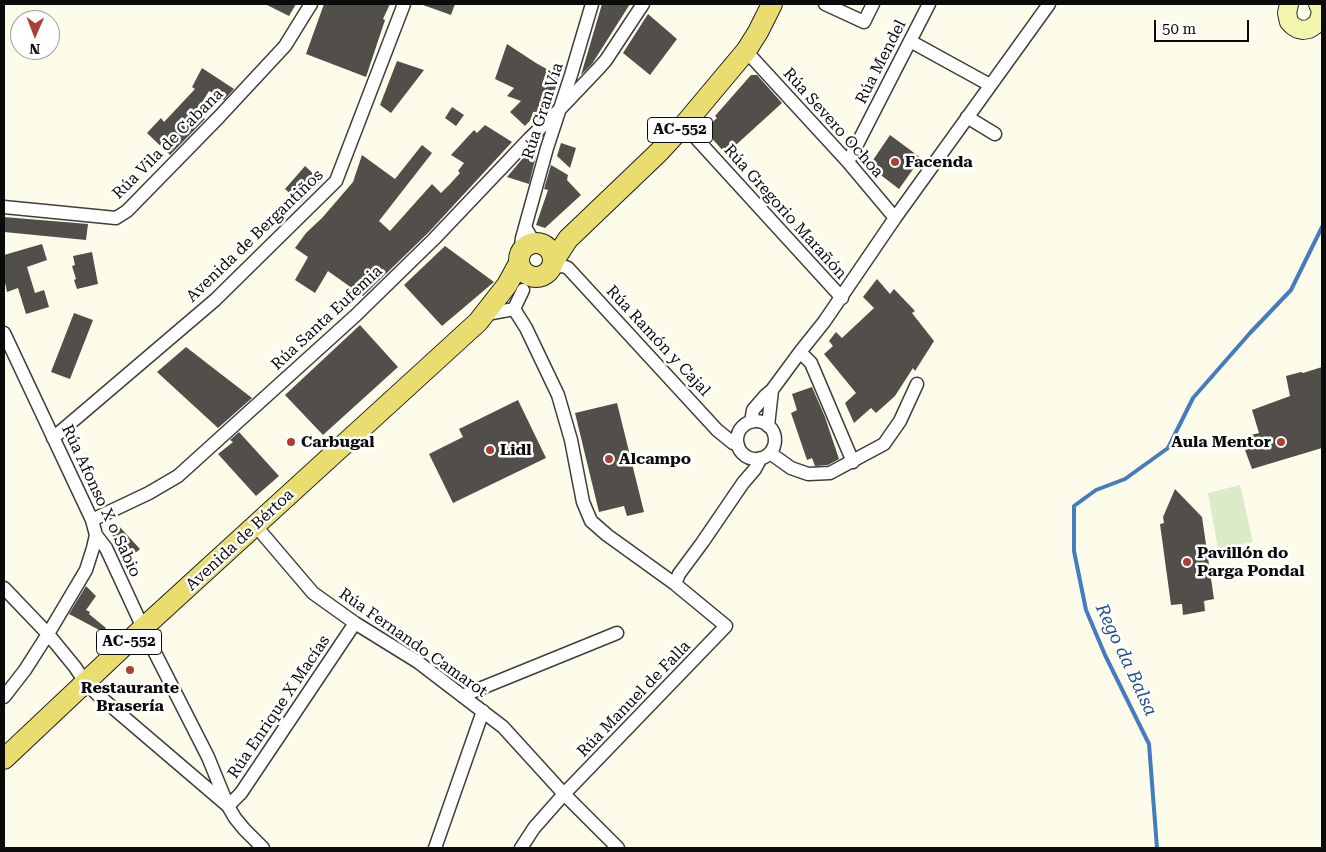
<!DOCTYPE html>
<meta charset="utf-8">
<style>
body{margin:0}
#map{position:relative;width:1326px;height:852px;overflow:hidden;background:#fdfceb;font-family:"Roboto Serif",serif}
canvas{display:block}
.frame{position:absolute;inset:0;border:5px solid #0b0b0b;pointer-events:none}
.north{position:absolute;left:10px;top:10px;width:50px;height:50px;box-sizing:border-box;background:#fff;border:1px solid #9d9d9d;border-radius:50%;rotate:181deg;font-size:14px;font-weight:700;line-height:20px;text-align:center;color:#0b0b0b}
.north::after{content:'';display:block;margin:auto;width:18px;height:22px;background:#aa3f33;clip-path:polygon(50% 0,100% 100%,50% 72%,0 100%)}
.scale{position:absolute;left:1154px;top:20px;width:95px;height:22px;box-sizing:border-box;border:2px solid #0b0b0b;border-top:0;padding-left:6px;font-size:15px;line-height:18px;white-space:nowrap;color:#0b0b0b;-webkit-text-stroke:4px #fff;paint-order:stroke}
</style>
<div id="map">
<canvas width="1326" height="852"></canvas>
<div class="frame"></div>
<div class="north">N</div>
<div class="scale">50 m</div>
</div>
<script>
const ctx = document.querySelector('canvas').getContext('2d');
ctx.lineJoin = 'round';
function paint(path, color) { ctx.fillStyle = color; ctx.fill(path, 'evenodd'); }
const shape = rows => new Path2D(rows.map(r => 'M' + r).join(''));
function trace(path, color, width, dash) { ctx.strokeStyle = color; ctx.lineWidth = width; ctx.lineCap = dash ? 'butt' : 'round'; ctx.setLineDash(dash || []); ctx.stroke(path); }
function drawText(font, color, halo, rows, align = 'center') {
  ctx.font = font + ' "Roboto Serif",serif'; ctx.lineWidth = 5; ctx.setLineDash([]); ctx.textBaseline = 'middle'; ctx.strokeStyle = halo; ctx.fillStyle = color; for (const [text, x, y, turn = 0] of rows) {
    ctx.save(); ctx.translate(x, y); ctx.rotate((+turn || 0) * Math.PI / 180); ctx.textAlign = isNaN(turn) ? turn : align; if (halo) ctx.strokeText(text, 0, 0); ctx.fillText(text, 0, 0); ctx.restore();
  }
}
paint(shape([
 [1240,485,1253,542,1218,549,1208,493]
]), '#dbebca');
trace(shape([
 [1157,848,1149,744,1105,655,1086,610,1074,551,1074,506,1096,490,1125,479,1168,448,1193,398,1250,333,1291,290,1322,227]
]), '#457cbd', 4);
paint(shape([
 [265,4,296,4,289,16],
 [324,4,390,4,383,19,385,20,366,77,306,54],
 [423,4,455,4,451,15,423,5],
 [602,4,630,4,592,64,581,75],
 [648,14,677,39,650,75,623,53],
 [507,44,536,63,559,76,553,96,548,106,546,104,543,107,525,126,510,112,521,101,507,96,514,88,495,79],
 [397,61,424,70,391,113,380,105],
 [202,68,234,89,224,100,209,91,197,111,205,119,170,155,147,133,161,118,164,122,195,89,192,87],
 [751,75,757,75,782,103,726,154,707,133,708,126,717,118,715,116],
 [452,107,464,115,456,126,445,118],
 [485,125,512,142,428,233,363,296,328,271,315,293,295,280,308,257,295,248,306,233,322,218,353,182,362,155,395,179,422,145,432,153,379,221,390,231,432,184,441,193,450,184,460,173,458,171,464,163,451,155,474,130,477,133],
 [890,135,921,158,899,189,869,166],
 [561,143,576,148,570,168,557,156],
 [529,151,536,156,529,184,507,177],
 [551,165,568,175,567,180,581,195,545,228,536,225,548,190,544,189],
 [305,166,321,181,300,203,285,189],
 [4,217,88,224,86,240,4,232],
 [42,244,47,260,27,267,35,293,44,290,49,307,26,314,18,288,7,292,4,278,4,255],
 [445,246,494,282,442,326,404,285],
 [92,252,98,284,77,289,74,280,76,279,72,266,75,265,73,256],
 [877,279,890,294,894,289,915,311,912,313,934,341,915,371,913,368,895,396,876,413,871,408,854,423,845,403,856,393,824,354,833,346,829,341,836,332,842,338,874,308,863,297],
 [74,313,93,320,70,379,51,372],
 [360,325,398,367,323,435,285,395],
 [186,347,252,398,218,428,157,372],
 [1322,367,1322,448,1252,469,1245,450,1254,447,1251,435,1259,433,1252,410,1290,396,1286,376,1301,372,1303,373],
 [812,387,825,417,839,459,828,465,815,466,812,458,807,460,791,413,797,410,792,394],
 [518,400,546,458,453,503,429,454,463,437,459,429],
 [617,403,644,512,627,516,624,506,599,512,575,413],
 [239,432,279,476,256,496,218,454,233,442,230,440],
 [1175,489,1202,517,1214,599,1204,601,1205,611,1183,615,1182,604,1171,605,1160,524,1164,523,1163,517],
 [117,524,140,549,125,562,109,528],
 [86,586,96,596,86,610,90,612,89,614,106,628,103,632,69,614]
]), '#524e49');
const street = shape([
 [825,4,864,22,873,4],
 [910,41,990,85],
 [746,51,848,162,895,218],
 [967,117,995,134],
 [684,125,842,298],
 [848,162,929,4],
 [4,207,116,218,127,211,218,118,285,46,311,4],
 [525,227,531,237,537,243],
 [520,253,522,238,547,148,571,75,592,4],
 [552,267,563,266,568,268,717,430,733,443,738,445],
 [514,309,526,328,558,395,571,440,583,502,591,521,607,535,675,584,726,626,564,794,534,828,521,848],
 [514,309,523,290],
 [492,313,514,309],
 [4,333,92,520,96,535,106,548,150,643,208,757,228,806],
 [800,352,811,363,853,462],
 '737 440a19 19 0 1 1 38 0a19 19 0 1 1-38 0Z',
 [751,422,753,410,766,395,772,390,800,352,824,322,895,218,1049,4],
 [768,426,772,390],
 [53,438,215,300,336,181,404,4],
 [770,453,791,468,808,474,830,473,884,444,900,421,917,384],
 [92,520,149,493,178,476,355,316,434,239,530,138,560,109,599,68,606,60,643,4],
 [255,525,313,593,355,623,418,662,503,727,564,794,618,848],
 [675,584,679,574,702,543,743,483,755,469,761,458],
 [4,588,48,634,75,667,85,682,98,695,228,806,235,818,244,829,263,848],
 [462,696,617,633],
 [4,697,25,670,48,634,86,570,93,548,96,535],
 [228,806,241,793,355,623],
 [435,848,483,711]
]);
const secondary = shape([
 [1289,4,1287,13,1289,22,1293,26,1298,29,1303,30,1309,29,1314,26,1318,22,1320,16,1321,11,1318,4]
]);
const primary = shape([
 '519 260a17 17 0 1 1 34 0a17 17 0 1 1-34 0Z',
 [553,262,568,239,659,152,684,125,746,51,758,32,772,4],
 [4,759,143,628,478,322,507,285,519,263]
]);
trace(street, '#3e3e3e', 15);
trace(secondary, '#2d2d2d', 20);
trace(primary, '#1c1c1c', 22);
trace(street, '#fff', 12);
trace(secondary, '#f3f6ad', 18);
trace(primary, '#e9dd6f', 20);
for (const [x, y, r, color] of [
 [895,162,5,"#aa3f33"],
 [291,442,5,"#aa3f33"],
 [1281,442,5,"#aa3f33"],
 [490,450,5,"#aa3f33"],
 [609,459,5,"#aa3f33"],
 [1187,562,5,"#aa3f33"],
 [130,670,5,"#aa3f33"]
]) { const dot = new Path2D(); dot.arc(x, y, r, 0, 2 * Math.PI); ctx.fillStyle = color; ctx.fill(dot); trace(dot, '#fff', 2); }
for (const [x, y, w] of [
 [680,130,65],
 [129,642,65]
]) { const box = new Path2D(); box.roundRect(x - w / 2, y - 12.5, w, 25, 4); ctx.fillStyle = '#fff'; ctx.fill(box); trace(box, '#0b0b0b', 1); }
drawText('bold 15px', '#0b0b0b', null, [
 ["AC-552",680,130],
 ["AC-552",129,642]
]);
drawText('16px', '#0b0b0b', '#fff', [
 ["Rúa Mendel",881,62,-63],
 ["Rúa Gran Vía",543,111,-72],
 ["Rúa Severo Ochoa",833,123,48],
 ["Rúa Vila de Cabana",168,144,-45],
 ["Rúa Gregorio Marañón",785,212,48],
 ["Avenida de Bergantiños",255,236,-44],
 ["Rúa Santa Eufemia",327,318,-43],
 ["Rúa Ramón y Cajal",658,341,47],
 ["Rúa Afonso X o Sabio",101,501,65],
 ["Avenida de Bértoa",240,540,-43],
 ["Rúa Fernando Camarot",413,643,35],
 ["Rúa Manuel de Falla",634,699,-46],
 ["Rúa Enrique X Macías",279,707,-56]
]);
drawText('bold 16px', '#0b0b0b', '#fff', [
 ["Facenda",905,162],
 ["Carbugal",301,442],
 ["Aula Mentor",1271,442,"right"],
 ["Lidl",500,450],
 ["Alcampo",619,459],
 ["Pavillón do",1197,553],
 ["Parga Pondal",1197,571],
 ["Restaurante",130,688,"center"],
 ["Brasería",130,706,"center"]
], 'left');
drawText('italic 18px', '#23508e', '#fff', [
 ["Rego da Balsa",1126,660,65]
]);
</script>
